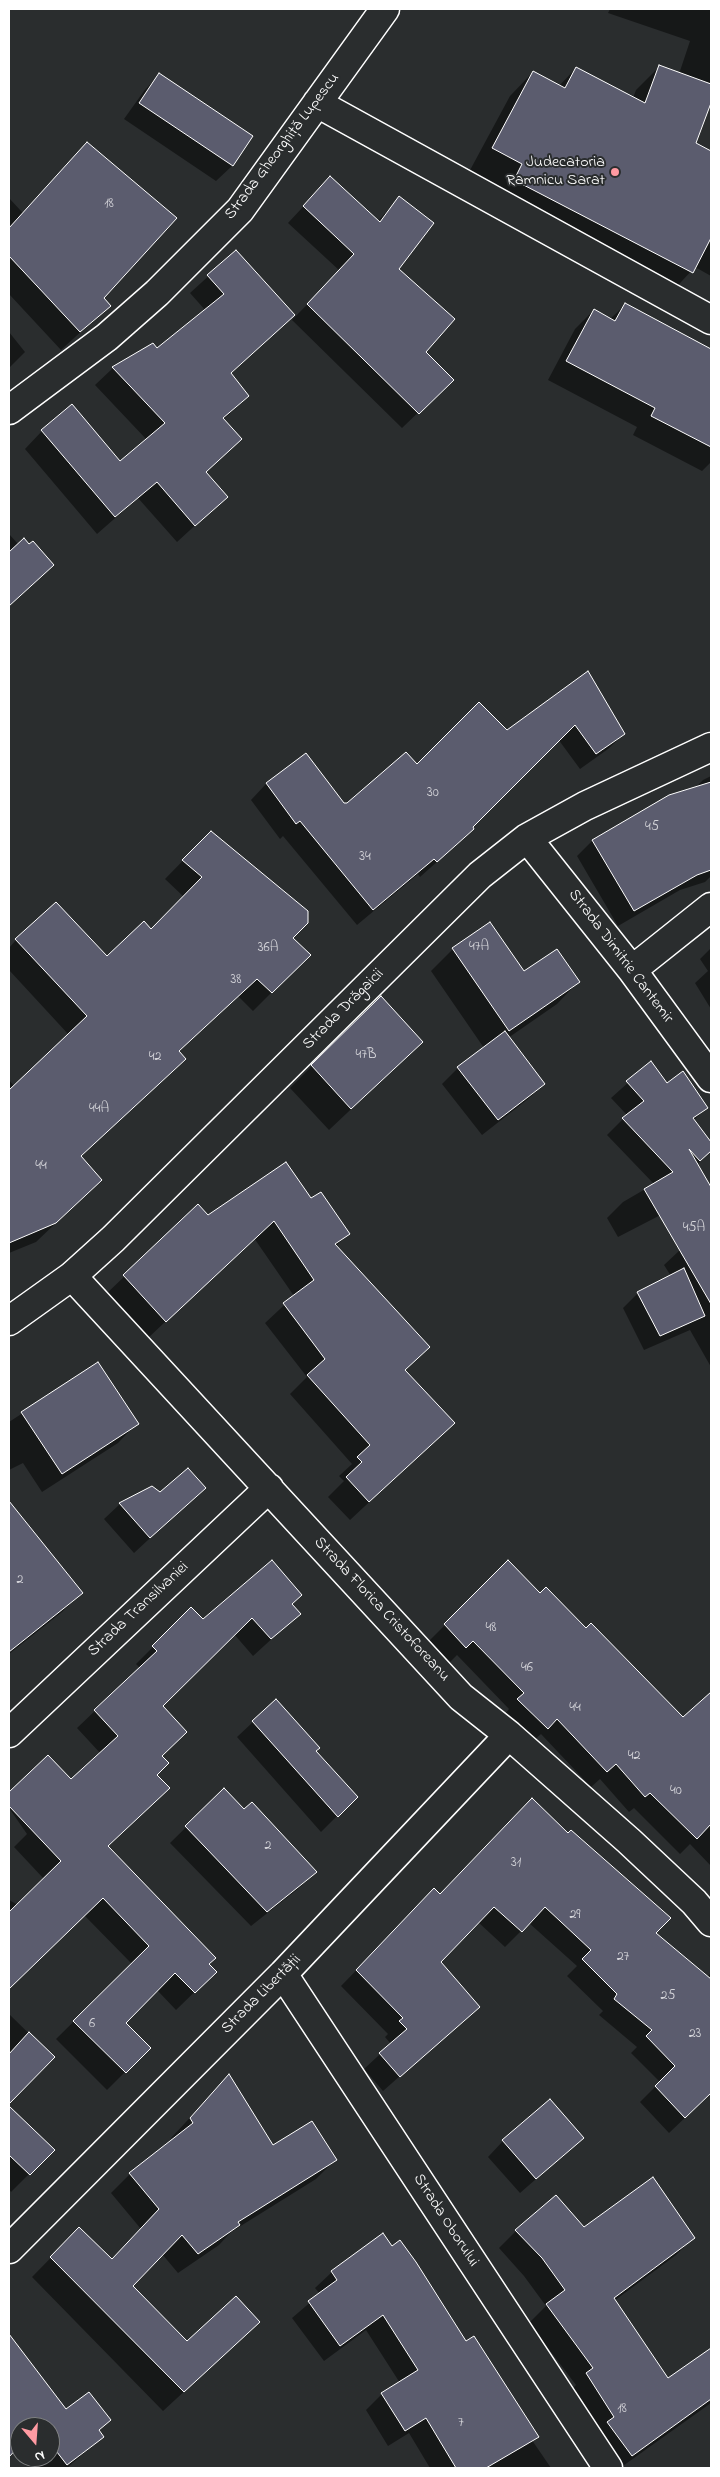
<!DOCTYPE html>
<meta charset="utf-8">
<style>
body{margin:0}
#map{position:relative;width:720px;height:2477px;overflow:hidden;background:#2a2d2e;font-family:"Indie Flower",sans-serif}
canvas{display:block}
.frame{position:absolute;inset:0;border:10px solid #fff;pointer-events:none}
.north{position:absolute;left:10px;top:2417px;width:50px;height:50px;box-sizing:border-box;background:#2a2d2e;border:1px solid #7f8182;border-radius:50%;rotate:162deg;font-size:14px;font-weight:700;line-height:20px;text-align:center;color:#fff}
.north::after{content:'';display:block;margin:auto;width:18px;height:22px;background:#ff9aa2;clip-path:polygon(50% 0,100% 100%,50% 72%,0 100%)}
</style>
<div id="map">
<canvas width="720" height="2477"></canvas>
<div class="frame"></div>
<div class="north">N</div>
</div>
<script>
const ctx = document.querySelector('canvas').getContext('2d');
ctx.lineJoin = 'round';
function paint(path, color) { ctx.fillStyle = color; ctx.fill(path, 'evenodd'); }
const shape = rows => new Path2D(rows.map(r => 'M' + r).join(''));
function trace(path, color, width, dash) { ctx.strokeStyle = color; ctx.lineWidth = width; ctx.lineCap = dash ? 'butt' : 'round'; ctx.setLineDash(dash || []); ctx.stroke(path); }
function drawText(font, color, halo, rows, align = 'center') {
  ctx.font = font + ' "Indie Flower",sans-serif'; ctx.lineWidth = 4; ctx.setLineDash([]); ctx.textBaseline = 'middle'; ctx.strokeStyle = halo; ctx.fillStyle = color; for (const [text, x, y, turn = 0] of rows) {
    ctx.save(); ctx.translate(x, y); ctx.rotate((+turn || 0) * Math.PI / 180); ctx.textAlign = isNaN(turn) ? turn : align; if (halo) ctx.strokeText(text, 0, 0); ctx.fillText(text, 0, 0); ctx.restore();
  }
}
paint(shape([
 [610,9,711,9,711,99,695,143,711,152,711,276,695,267,668,296,469,172,510,96,533,72,559,86,576,68,633,98,636,90,659,67,679,74,690,41,608,13],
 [159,75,252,137,232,166,216,181,124,119,144,91],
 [315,194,377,222,399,198,397,269,424,352,452,380,402,428,292,320,340,271,288,223],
 [9,198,109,306,61,350,9,294],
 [236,251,293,315,230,374,248,396,223,420,205,473,226,497,177,542,138,498,97,534,25,449,42,431,120,463,147,440,95,385,113,368,157,349,206,311,190,293],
 [625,305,711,351,711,462,702,471,633,435,637,427,548,380,575,329,594,310,610,319],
 [9,332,25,352,9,368],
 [9,534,19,545,29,545,37,580,9,606],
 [588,672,624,734,608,749,580,769,558,739,471,827,457,844,420,877,418,874,357,925,283,836,280,839,251,800,266,784,306,755,343,804,348,804,417,766,507,731],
 [711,776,711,876,705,882,680,890,618,926,577,856,592,841,669,796,694,789,703,780],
 [211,832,292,938,291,973,253,1011,238,996,178,1052,80,1157,101,1180,36,1242,9,1253,9,1080,14,1086,69,1035,9,970,9,948,16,940,107,958,151,930,184,897,165,879],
 [711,948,711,1009,695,983,708,971,700,959],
 [453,949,524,973,578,982,557,1004,508,1038,544,1084,528,1099,482,1135,442,1084,458,1068,484,1048,431,971],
 [381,997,400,1063,329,1130,290,1088],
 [650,1063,667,1085,706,1108,694,1120,711,1144,711,1150,697,1165,711,1190,711,1219,706,1224,676,1207,618,1237,607,1218,623,1202,654,1184,607,1135,627,1115,611,1098],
 [311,1200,348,1234,336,1246,404,1371,454,1423,350,1520,328,1497,344,1481,339,1476,352,1464,290,1394,307,1377,265,1323,294,1296,254,1238,147,1339,105,1295,198,1206,208,1217],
 [711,1236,711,1367,690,1330,644,1350,623,1308,638,1293,671,1276,664,1265,680,1250],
 [98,1364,137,1423,118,1443,42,1492,23,1463,9,1470,9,1422],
 [204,1488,134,1553,104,1519,120,1504],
 [9,1503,81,1593,62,1612,9,1654],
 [508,1562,540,1595,586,1630,683,1719,711,1694,711,1866,690,1844,680,1854,634,1808,629,1812,600,1779,591,1787,541,1734,531,1743,503,1716,509,1709,457,1655,450,1662,429,1641],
 [291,1604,299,1614,253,1656,234,1634,162,1706,161,1756,156,1775,106,1847,215,1972,176,2010,157,1990,125,2023,149,2048,107,2090,56,2039,132,1964,84,1915,9,1988,9,1900,18,1905,44,1879,14,1847,27,1834,9,1808,9,1794,21,1782,71,1781,101,1754,77,1728,140,1668,136,1664,191,1609,203,1621],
 [253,1722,314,1751,356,1797,321,1832,237,1737],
 [224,1790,244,1811,315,1872,299,1888,251,1926,170,1843],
 [516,1816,707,1977,710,1974,711,1976,711,2093,669,2133,640,2102,660,2082,631,2053,637,2047,599,2015,603,2011,567,1976,577,1966,529,1923,505,1947,478,1922,439,1962,478,2007,383,2091,364,2069,391,2044,385,2037,388,2034,341,1986,419,1906,440,1895],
 [9,2014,53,2057,9,2103],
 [229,2076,273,2147,335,2160,316,2179,231,2232,219,2245,178,2273,162,2254,132,2286,187,2343,239,2341,163,2411,32,2277,79,2229,111,2260,141,2229,111,2193,130,2174,173,2140,171,2138],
 [9,2107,53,2150,11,2192,9,2189],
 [583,2138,520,2193,488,2157,503,2141],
 [584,2229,693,2238,676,2255,614,2301,668,2380,711,2349,711,2403,620,2468,569,2392,576,2385,529,2323,546,2306,524,2276,499,2248,516,2231],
 [332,2272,465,2342,551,2468,430,2468,409,2433,388,2446,366,2410,382,2394,400,2383,366,2330,324,2361,292,2318,320,2294,315,2288],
 [9,2336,66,2410,109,2420,98,2431,102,2437,67,2468,37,2468,29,2457,50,2457,50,2427,20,2427,20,2446,9,2455]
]), '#0007');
const building = shape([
 [659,65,711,84,711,103,696,143,711,151,711,238,693,273,514,180,522,164,492,148,533,71,565,88,576,67,645,103,659,65],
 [159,73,253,136,233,166,139,103,159,73],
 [87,142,177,218,104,298,111,306,80,332,9,256,9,228,87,142],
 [330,176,380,222,399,196,434,223,399,269,455,319,426,352,454,380,419,414,307,304,354,254,303,206,330,176],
 [236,250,295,315,231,373,249,396,223,418,242,439,206,472,228,497,195,526,157,482,115,517,41,430,72,404,120,461,165,423,112,367,153,343,157,348,224,294,207,275,236,250],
 [625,303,711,349,711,447,651,416,655,408,566,361,594,309,615,321,625,303],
 [24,538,29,544,33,541,54,565,9,606,9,552,24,538],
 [588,671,625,734,596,754,575,725,473,827,474,829,437,862,434,859,373,910,300,821,296,824,266,783,306,753,344,803,347,803,406,752,417,764,479,702,507,730,588,671],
 [711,782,711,870,697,875,634,911,592,840,669,795,711,782],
 [211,831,308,911,308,923,293,938,311,955,272,993,257,979,179,1051,186,1059,81,1156,102,1180,56,1223,9,1243,9,1090,87,1016,15,939,56,902,107,956,144,921,151,929,202,877,182,860,211,831],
 [490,922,524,971,557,949,580,982,509,1031,452,948,490,922],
 [381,996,423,1042,351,1109,311,1065,381,996],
 [505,1031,545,1084,498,1120,457,1067,505,1031],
 [651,1061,667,1083,683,1071,708,1108,693,1118,711,1142,711,1151,700,1161,689,1149,711,1187,711,1304,644,1189,673,1172,622,1118,644,1101,626,1081,651,1061],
 [286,1162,311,1198,321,1192,350,1234,335,1244,430,1347,405,1370,455,1423,369,1502,346,1477,362,1462,357,1457,370,1445,307,1375,325,1359,283,1303,314,1280,274,1221,166,1322,123,1275,198,1204,208,1215,286,1162],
 [684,1268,705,1316,660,1336,637,1292,684,1268],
 [98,1362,139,1424,62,1474,21,1412,98,1362],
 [188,1468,206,1488,150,1538,119,1503,152,1486,160,1492,188,1468],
 [9,1501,83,1593,9,1652,9,1501],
 [272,1560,302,1595,292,1604,301,1614,271,1639,252,1618,163,1706,187,1732,162,1756,169,1763,157,1775,170,1788,108,1846,216,1958,209,1964,217,1972,195,1993,175,1973,126,2023,151,2048,126,2073,73,2021,149,1946,103,1898,9,1989,9,1912,61,1861,9,1806,9,1792,48,1755,71,1779,118,1736,94,1710,157,1651,152,1646,191,1607,203,1619,272,1560],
 [508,1560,540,1593,546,1587,586,1628,591,1623,683,1717,711,1692,711,1824,697,1839,650,1793,645,1797,616,1764,607,1772,557,1719,548,1729,517,1699,524,1693,473,1641,466,1648,444,1624,508,1560],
 [276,1699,320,1748,316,1751,358,1797,338,1817,252,1721,276,1699],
 [224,1788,244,1809,252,1802,317,1872,267,1912,185,1826,224,1788],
 [532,1798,568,1833,571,1830,671,1918,656,1933,711,1979,711,2093,685,2118,655,2086,675,2066,646,2036,652,2030,614,1999,617,1994,582,1959,591,1950,545,1907,522,1932,494,1907,441,1962,480,2007,400,2077,379,2053,407,2029,399,2021,403,2018,356,1970,434,1888,440,1894,532,1798],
 [29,2032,55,2057,9,2104,9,2054,29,2032],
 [229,2074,273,2145,312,2121,337,2160,238,2222,240,2225,198,2254,182,2235,133,2286,187,2341,236,2296,260,2322,184,2392,50,2257,79,2227,112,2259,159,2209,129,2173,193,2123,190,2118,229,2074],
 [550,2099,584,2138,536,2179,502,2140,550,2099],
 [9,2106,55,2150,30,2175,9,2155,9,2106],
 [653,2177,695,2238,614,2298,668,2378,711,2348,711,2399,632,2456,607,2422,614,2417,586,2373,593,2368,546,2304,565,2290,542,2258,515,2230,556,2195,584,2227,653,2177],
 [383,2233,392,2246,400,2240,416,2262,466,2341,474,2336,539,2437,486,2468,456,2468,426,2418,405,2431,381,2393,418,2370,383,2315,340,2346,308,2301,337,2280,331,2271,383,2233],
 [9,2334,66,2409,89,2392,111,2420,99,2430,104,2437,67,2465,50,2443,50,2427,20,2427,20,2445,9,2457,9,2334]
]);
paint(building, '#5b5c6e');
trace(building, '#fff', 1);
const minor = shape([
 [317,103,711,320],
 [9,410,107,337,157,293,240,210,385,9],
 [527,838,632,970,711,1078],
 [632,970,711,907],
 [72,1276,461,1697,509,1735,629,1841,694,1902,711,1922],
 [9,1321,72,1276,113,1239,480,875,527,838,585,806,711,747],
 [9,1733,269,1488],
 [283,1974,608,2468],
 [9,2249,283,1974,509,1735]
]);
trace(minor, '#fff', 31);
trace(minor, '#2a2d2e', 28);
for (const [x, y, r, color] of [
 [615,172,5,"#ff9aa2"]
]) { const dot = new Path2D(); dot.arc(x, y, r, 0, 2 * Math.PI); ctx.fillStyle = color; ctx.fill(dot); trace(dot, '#2a2d2e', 2); }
drawText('14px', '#d6d6db', null, [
 ["18",109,205],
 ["30",433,794],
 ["45",652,828],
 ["34",365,858],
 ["47A",479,948],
 ["36A",268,949],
 ["38",236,981],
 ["47B",366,1056],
 ["42",155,1058],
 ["44A",99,1110],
 ["44",41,1167],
 ["45A",694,1229],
 ["2",20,1581],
 ["48",491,1629],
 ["46",527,1669],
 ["44",575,1709],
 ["42",634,1757],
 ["40",676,1792],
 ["2",268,1847],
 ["31",516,1864],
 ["29",575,1916],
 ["27",623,1958],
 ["25",668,1997],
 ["6",92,2025],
 ["23",695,2035],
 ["18",622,2410],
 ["7",461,2424]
]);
drawText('16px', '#fff', '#2a2d2e', [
 ["Strada Gheorghiță Lupescu",283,147,-53],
 ["Strada Dimitrie Cantemir",620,957,53],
 ["Strada Drăgaicii",344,1010,-45],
 ["Strada Transilvaniei",139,1610,-43],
 ["Strada Florica Cristoforeanu",381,1610,47],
 ["Strada Libertății",262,1995,-45],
 ["Strada Oborului",445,2221,57]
]);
drawText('16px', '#fff', '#2a2d2e', [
 ["Judecatoria",605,163],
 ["Ramnicu Sarat",605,181]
], 'right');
</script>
